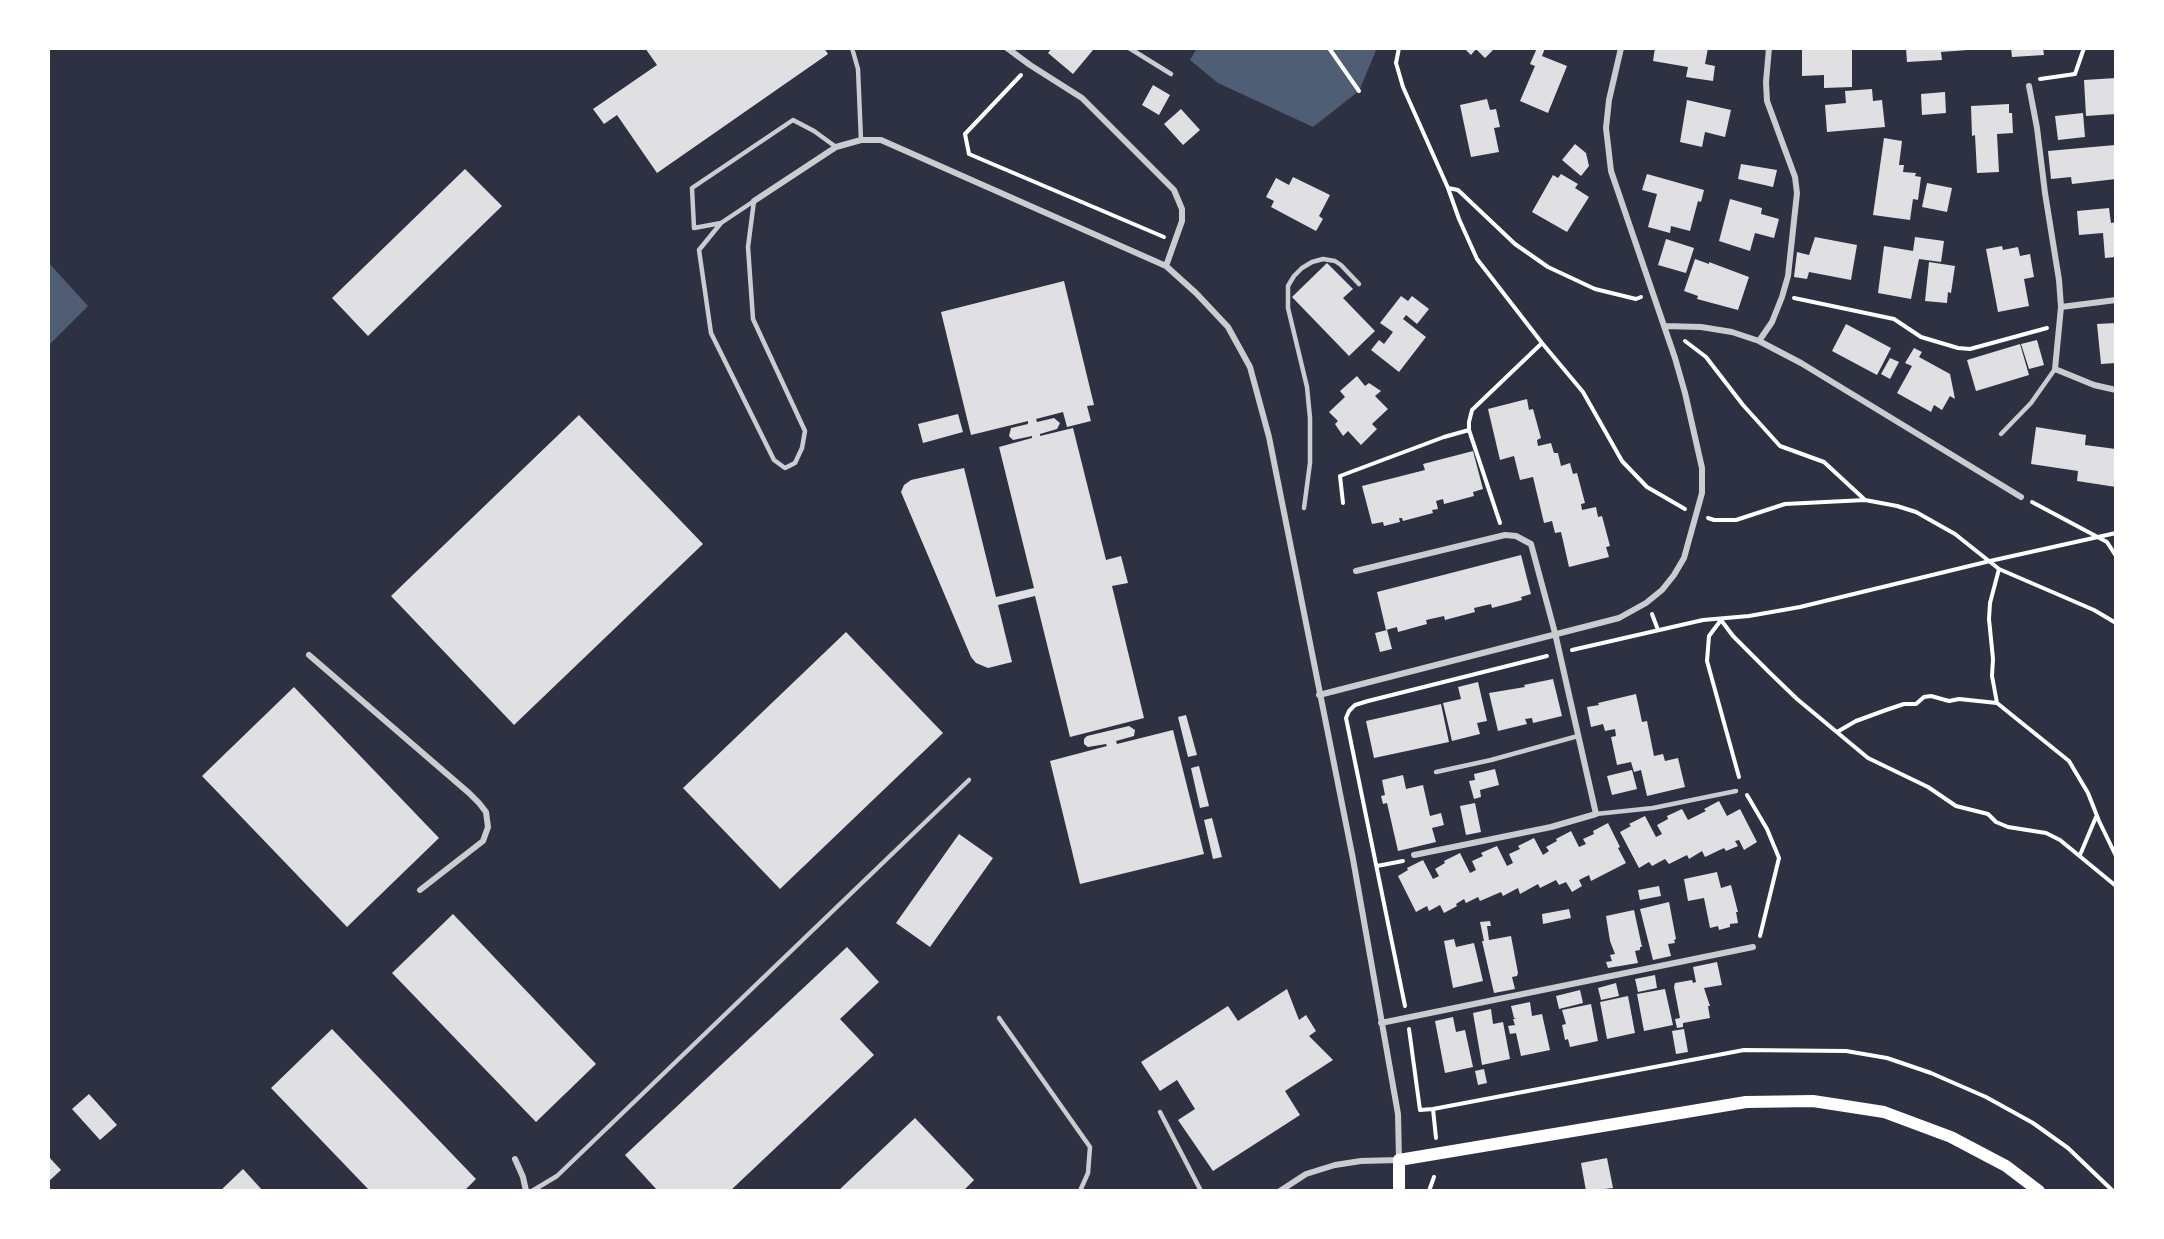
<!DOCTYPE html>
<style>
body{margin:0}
#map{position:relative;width:2164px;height:1239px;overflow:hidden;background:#2d3142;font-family:"Crimson Pro",serif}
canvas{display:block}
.frame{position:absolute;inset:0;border:50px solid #fff;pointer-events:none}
</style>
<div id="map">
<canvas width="2164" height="1239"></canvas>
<div class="frame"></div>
</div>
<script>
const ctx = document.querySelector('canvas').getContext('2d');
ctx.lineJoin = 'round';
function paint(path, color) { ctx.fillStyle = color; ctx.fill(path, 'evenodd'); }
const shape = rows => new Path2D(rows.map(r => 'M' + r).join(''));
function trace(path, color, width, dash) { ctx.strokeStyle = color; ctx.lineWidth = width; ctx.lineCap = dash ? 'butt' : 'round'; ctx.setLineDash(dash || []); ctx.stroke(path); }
paint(shape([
 [1197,48,1377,48,1359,91,1313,127,1218,83,1190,60],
 [48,262,88,306,48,346]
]), '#4f5d75');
paint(shape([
 [645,48,824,48,828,54,657,173,617,115,604,124,593,109,657,65],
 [1052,48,1091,48,1093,50,1073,74,1048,53],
 [1464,48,1495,48,1485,58,1476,49,1471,55],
 [1537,48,1545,48,1542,56,1567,66,1548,113,1520,101,1535,66,1530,64],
 [1655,48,1708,48,1705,64,1715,66,1713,81,1686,77,1688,67,1653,61],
 [1906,48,1968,48,1968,50,1941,52,1942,60,1907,62],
 [2011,48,2043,48,2044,55,2012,57],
 [1852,49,1852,87,1824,88,1824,75,1802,76,1802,50],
 [2116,78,2116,114,2086,116,2084,80],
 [1153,85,1170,95,1159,115,1142,105],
 [1872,89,1873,101,1882,100,1885,127,1827,132,1825,105,1846,103,1845,91],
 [1945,92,1946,113,1922,115,1921,94],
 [1487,99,1490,110,1496,109,1500,127,1494,128,1499,152,1471,157,1460,105],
 [1687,100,1731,110,1725,137,1705,132,1702,147,1680,142],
 [2009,104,2009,113,2012,113,2013,133,1997,134,1999,172,1977,173,1975,135,1972,136,1971,106],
 [1181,109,1200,130,1183,145,1164,124],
 [2083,113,2085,137,2058,140,2055,116],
 [1884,138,1902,141,1899,165,1904,165,1903,172,1916,173,1915,176,1921,177,1918,200,1913,199,1910,220,1873,215],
 [1575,144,1586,153,1589,166,1581,176,1562,160],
 [2115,145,2116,179,2072,184,2071,177,2051,179,2048,151],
 [1741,164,1777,170,1773,187,1738,179],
 [465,169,502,206,368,336,332,298],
 [1561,174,1578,184,1575,188,1589,197,1567,232,1532,212,1553,175,1558,178],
 [1647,174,1704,190,1701,202,1698,201,1690,231,1671,226,1670,233,1648,227,1657,194,1642,190],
 [1293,177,1330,195,1319,216,1323,219,1316,231,1271,207,1274,201,1266,197,1276,178,1289,185],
 [1927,183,1952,188,1947,212,1922,207],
 [1730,199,1762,208,1761,214,1779,219,1774,238,1755,233,1750,251,1719,241],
 [2109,208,2111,223,2116,222,2116,257,2105,258,2103,233,2079,235,2077,211],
 [1815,237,1857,245,1851,280,1809,272,1807,279,1794,277,1797,252,1809,255],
 [1915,237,1944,241,1941,262,1919,259,1911,299,1878,293,1884,246,1913,251],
 [1666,239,1694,248,1686,273,1658,265],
 [2002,246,2003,250,2018,247,2020,256,2030,254,2034,277,2024,279,2029,306,1998,312,1986,249],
 [1695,259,1709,264,1709,262,1749,277,1738,310,1697,299,1698,296,1684,291],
 [1929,262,1955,266,1951,293,1948,292,1947,303,1925,301],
 [1327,263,1353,289,1343,298,1375,331,1349,356,1292,297],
 [1064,281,1094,405,1087,406,1091,421,1067,427,1063,412,1036,419,1037,422,1054,418,1060,423,1057,429,1040,434,1040,436,1073,428,1106,560,1121,556,1128,583,1112,586,1144,718,1070,737,1035,596,998,605,1012,662,988,668,976,663,971,657,901,492,904,485,911,480,964,468,996,597,1034,588,999,447,1032,438,1032,436,1013,440,1009,436,1011,428,1028,424,1028,421,971,435,941,312],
 [1401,296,1408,301,1412,296,1429,309,1417,324,1406,315,1403,319,1426,337,1399,372,1371,350,1379,340,1384,344,1393,332,1380,323],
 [2116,323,2116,363,2101,364,2097,324],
 [1846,324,1891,348,1877,375,1832,351],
 [2037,340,2044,365,2029,369,2021,344],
 [2020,344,2029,375,1976,391,1967,360],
 [1914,348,1922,352,1919,357,1950,374,1955,399,1950,396,1942,410,1934,405,1931,412,1897,393,1912,366,1905,363],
 [1890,358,1899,362,1890,379,1881,374],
 [1357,376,1365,386,1369,383,1381,391,1375,396,1388,409,1372,424,1377,429,1361,445,1348,431,1343,436,1335,424,1338,421,1329,412,1345,397,1340,391],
 [1527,399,1529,410,1533,409,1541,438,1537,440,1538,446,1551,443,1554,453,1558,453,1561,466,1570,463,1573,474,1577,473,1585,503,1581,504,1582,510,1596,507,1598,517,1602,516,1610,546,1606,547,1609,557,1569,567,1561,532,1555,533,1552,521,1544,523,1533,477,1520,480,1514,456,1500,460,1488,409],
 [958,414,963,432,923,443,918,424],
 [579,415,703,544,514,725,391,596],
 [2036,427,2086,435,2085,445,2116,449,2116,487,2077,481,2078,471,2031,464],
 [1473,451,1483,489,1473,492,1474,496,1444,504,1443,499,1436,501,1438,509,1432,510,1433,513,1403,521,1402,518,1399,518,1400,522,1384,526,1383,522,1372,524,1362,486,1425,470,1423,464],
 [1521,555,1531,594,1521,597,1522,600,1492,608,1491,604,1474,608,1475,612,1445,620,1444,616,1426,620,1427,624,1398,632,1397,627,1386,630,1377,592],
 [1387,630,1392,649,1380,652,1375,633],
 [846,632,943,733,780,889,683,788],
 [1553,679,1562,716,1533,723,1532,718,1525,719,1527,724,1498,731,1489,693,1525,687,1524,685],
 [1478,682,1487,721,1477,723,1480,734,1452,741,1443,703,1461,699,1458,687],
 [294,687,439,838,347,927,202,776],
 [1636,694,1642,722,1647,721,1654,756,1663,754,1665,761,1678,758,1685,787,1647,796,1641,770,1634,772,1631,762,1617,765,1611,737,1616,736,1615,729,1605,731,1603,724,1591,727,1587,707,1599,705,1598,703],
 [1441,704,1449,742,1374,758,1366,721],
 [1186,715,1197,755,1188,757,1178,717],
 [1129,726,1135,730,1134,736,1116,741,1117,744,1173,730,1204,854,1080,884,1050,761,1107,746,1106,744,1088,747,1084,744,1084,739,1087,736],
 [1199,766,1209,806,1200,808,1191,768],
 [1495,769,1499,785,1480,790,1481,797,1474,799,1469,781,1475,780,1474,774],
 [1632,770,1637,789,1612,795,1607,776],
 [1403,775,1406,789,1423,785,1430,816,1441,813,1444,825,1432,828,1436,842,1398,851,1387,803,1383,804,1381,796,1385,795,1382,780],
 [1719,801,1727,816,1740,809,1757,842,1744,850,1739,840,1735,841,1738,846,1726,851,1724,848,1705,857,1702,851,1689,859,1687,855,1669,864,1665,859,1652,866,1649,862,1639,868,1620,832,1631,826,1629,824,1645,816,1656,837,1662,834,1657,825,1668,819,1667,816,1682,809,1688,820,1706,811,1704,809],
 [1475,803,1481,832,1466,835,1460,806],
 [1212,818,1222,857,1213,859,1204,820],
 [1608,823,1620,847,1618,848,1626,863,1591,881,1589,875,1579,880,1582,886,1572,892,1566,882,1559,885,1556,880,1540,888,1538,884,1520,894,1518,888,1503,896,1501,892,1480,901,1478,897,1466,903,1464,899,1456,904,1457,906,1444,913,1440,905,1429,911,1427,906,1416,912,1398,876,1408,870,1407,868,1423,860,1433,879,1439,876,1435,869,1445,863,1444,861,1460,853,1470,873,1476,870,1472,861,1483,856,1481,853,1497,846,1507,866,1513,863,1509,854,1520,849,1518,846,1534,838,1543,855,1549,851,1546,847,1557,841,1556,839,1571,831,1579,847,1586,844,1583,839,1594,834,1593,831],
 [959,834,993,858,930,947,896,923],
 [1717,872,1721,888,1731,885,1738,912,1736,912,1738,923,1730,924,1730,927,1719,930,1718,926,1710,928,1704,898,1688,901,1684,879],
 [1659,886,1661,896,1640,900,1638,890],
 [1669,902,1676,939,1674,940,1675,943,1668,944,1671,956,1653,960,1640,909],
 [1569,909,1571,918,1543,924,1542,914],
 [1634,910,1642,947,1640,947,1640,950,1635,951,1638,963,1608,968,1606,962,1612,961,1610,955,1615,954,1610,941,1606,916],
 [453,914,596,1064,536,1122,392,973],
 [1490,921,1491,926,1487,926,1489,940,1511,936,1518,973,1517,976,1512,977,1515,989,1494,993,1482,941,1484,941,1480,922],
 [1454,939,1456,947,1474,943,1483,981,1453,988,1444,941],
 [847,947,879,982,840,1019,874,1055,730,1191,658,1191,625,1155],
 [1717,962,1722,985,1704,988,1710,1006,1708,1006,1710,1018,1683,1023,1683,1027,1677,1028,1675,1019,1680,1018,1674,987,1675,983,1692,980,1693,983,1696,982,1693,967],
 [1655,975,1657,988,1638,992,1635,979],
 [1616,983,1619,996,1601,1000,1598,988],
 [1287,989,1299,1020,1306,1015,1316,1031,1309,1036,1333,1060,1285,1091,1300,1115,1213,1171,1178,1120,1195,1109,1177,1080,1160,1091,1141,1062,1228,1006,1238,1021],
 [1665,989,1673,1025,1644,1031,1637,994],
 [1580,990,1583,1003,1559,1009,1556,996],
 [1628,996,1635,1033,1607,1039,1600,1002],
 [1530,1002,1532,1016,1542,1014,1550,1050,1521,1056,1516,1033,1510,1034,1508,1026,1515,1025,1513,1019,1516,1019,1514,1018,1511,1006],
 [1591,1004,1598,1041,1570,1047,1568,1039,1565,1040,1562,1025,1566,1024,1562,1010],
 [1491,1009,1493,1024,1503,1022,1510,1059,1482,1065,1473,1013],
 [1453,1017,1456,1032,1465,1030,1473,1067,1445,1073,1435,1021],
 [332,1029,476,1179,464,1191,370,1191,271,1088],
 [1684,1029,1688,1052,1676,1054,1672,1031],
 [1484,1069,1487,1083,1478,1085,1475,1071],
 [89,1094,117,1125,100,1140,72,1109],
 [915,1118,974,1180,963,1191,838,1191],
 [48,1156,61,1170,48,1182],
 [1607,1158,1613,1188,1586,1191,1581,1163],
 [243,1169,263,1191,220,1191]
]), '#e0e0e3');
trace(shape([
 [1329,48,1359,91],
 [1399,48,1396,63,1403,87,1448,188,1459,219,1477,259,1542,343,1583,392,1622,461,1647,487,1685,509],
 [1021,75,965,134,969,154,1164,237],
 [2040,79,2075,74,2084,48],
 [1448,188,1458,190,1515,244,1548,267,1595,289,1636,299,1641,297],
 [1794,298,1894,319,1921,337,1958,348,1970,349,2047,328],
 [1685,341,1706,357,1743,405,1780,446,1824,462,1864,499],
 [2032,502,2107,542,2116,556],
 [1343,503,1340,476,1444,437,1469,430],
 [1708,518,1714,520,1736,520,1785,504,1865,500,1897,506,1916,512,1955,534,1999,569,2094,610,2116,623],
 [1500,523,1469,430,1469,422,1472,410,1542,343],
 [1999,569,1990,603,1989,619,1993,659,1992,676,1997,703,2069,761,2088,793,2099,821,2116,856],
 [1652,614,1658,630],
 [1572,650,1703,620,1749,616,1800,607,1990,561,2116,533],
 [1837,732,1856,721,1886,710,1904,704,1916,704,1924,697,1931,696,1949,701,1959,699,1997,703],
 [1739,777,1707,661,1709,636,1721,620,1733,636,1769,672,1797,699,1868,758,1928,787,1956,806,1988,814,1996,822,2008,827,2046,833,2060,840,2116,886],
 [1747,795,1767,829,1779,858,1760,936],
 [2080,855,2096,817],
 [1377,866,1403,861],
 [1405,1006,1346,718,1349,711,1355,705,1368,701,1547,656],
 [1409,1029,1420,1110,1433,1109,1436,1138],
 [1433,1109,1744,1050,1846,1051,1887,1058,1931,1073,1986,1097,2033,1123,2068,1148,2113,1191],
 [1429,1191,1434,1177]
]), '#fff', 4);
trace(shape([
 [852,48,858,69,861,140],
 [1129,48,1171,74],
 [754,201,721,223,694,228,692,188,793,120,814,131,836,147],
 [721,223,699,250,711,333,774,460,785,468,795,463,802,448,805,431,753,319,748,247,754,201],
 [2001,434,2031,403,2055,369],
 [1304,508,1310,463,1310,418,1307,387,1288,308,1288,286,1294,276,1302,268,1312,262,1323,259,1335,261,1341,265,1359,284],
 [1436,772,1491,760,1578,736],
 [1596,814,1653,808,1736,791],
 [999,1018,1090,1147,1088,1173,1080,1191],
 [1160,1112,1201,1191],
 [532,1191,557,1176,969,780]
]), '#caccd0', 4.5);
trace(shape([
 [1007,48,1030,65,1082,98,1174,190,1182,209,1182,221,1166,266],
 [2029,86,2037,128,2045,193,2059,280,2061,307,2055,369,2094,385,2116,390],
 [754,201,836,147,861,140,881,140,1166,266,1196,293,1228,327,1250,367,1269,437,1353,859,1398,1114,1399,1160,1361,1161,1335,1165,1306,1174,1280,1191],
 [2061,307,2116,300],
 [1665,326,1701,327,1732,332,1759,341,1801,363,2021,497],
 [1759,341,1772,322,1782,297,1788,276,1797,193,1795,177,1767,101,1766,82,1769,48],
 [1356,571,1505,535,1516,536,1531,544,1555,633,1596,814,1551,827,1414,855],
 [309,655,469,793,479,803,486,812,488,827,483,841,420,890],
 [1319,695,1619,618,1646,603,1662,590,1674,575,1684,558,1702,493,1702,468,1685,393,1675,358,1611,171,1606,128,1609,100,1621,48],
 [1381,1023,1753,947],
 [515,1159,523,1177,526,1191]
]), '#caccd0', 6);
trace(shape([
 [1399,1191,1399,1160,1746,1102,1813,1101,1884,1112,1951,1137,2006,1166,2039,1191]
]), '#fff', 12);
</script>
